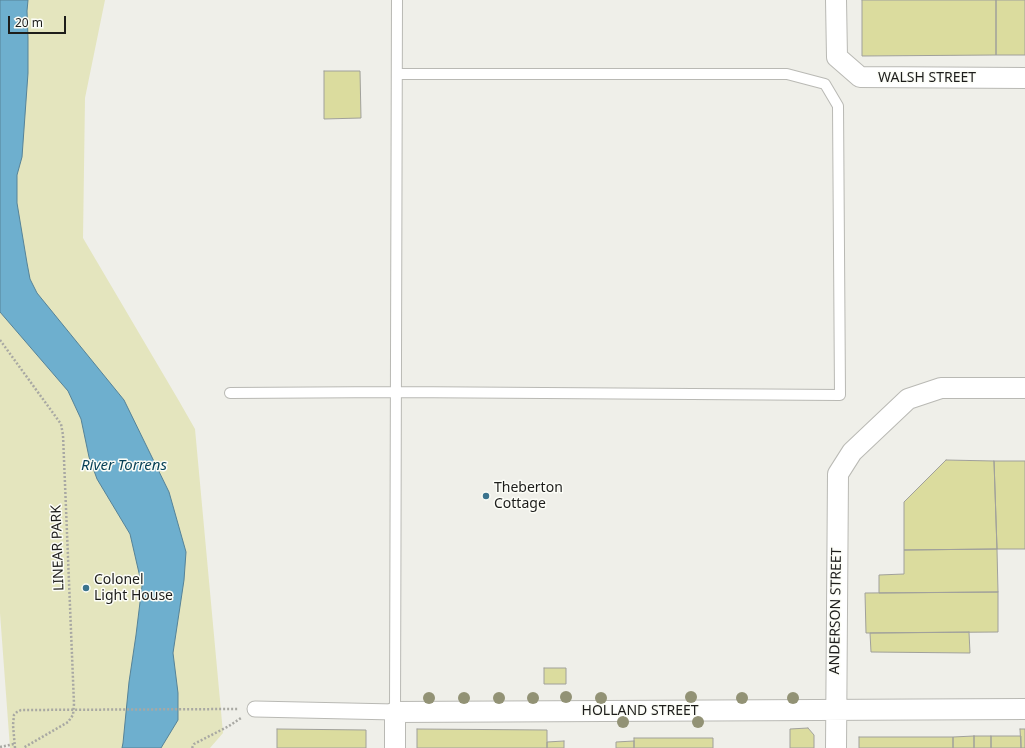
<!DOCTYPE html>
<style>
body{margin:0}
#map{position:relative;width:1025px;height:748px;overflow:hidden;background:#efefe9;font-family:"Noto Sans",sans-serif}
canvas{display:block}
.scale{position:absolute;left:8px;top:16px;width:58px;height:18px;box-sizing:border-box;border:2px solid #1d1d1b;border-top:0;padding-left:5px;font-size:12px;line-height:14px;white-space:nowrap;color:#1d1d1b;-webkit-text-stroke:3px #fcfdf7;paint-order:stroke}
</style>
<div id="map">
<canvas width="1025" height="748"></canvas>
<div class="scale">20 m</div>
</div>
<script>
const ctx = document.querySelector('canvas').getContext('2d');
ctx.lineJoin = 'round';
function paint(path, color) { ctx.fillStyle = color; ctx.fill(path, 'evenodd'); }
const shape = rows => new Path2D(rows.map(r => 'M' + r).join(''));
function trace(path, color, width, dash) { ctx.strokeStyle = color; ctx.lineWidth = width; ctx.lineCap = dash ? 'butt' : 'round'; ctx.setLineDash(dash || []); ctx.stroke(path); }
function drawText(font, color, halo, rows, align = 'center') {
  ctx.font = font + ' "Noto Sans",sans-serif'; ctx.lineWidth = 3; ctx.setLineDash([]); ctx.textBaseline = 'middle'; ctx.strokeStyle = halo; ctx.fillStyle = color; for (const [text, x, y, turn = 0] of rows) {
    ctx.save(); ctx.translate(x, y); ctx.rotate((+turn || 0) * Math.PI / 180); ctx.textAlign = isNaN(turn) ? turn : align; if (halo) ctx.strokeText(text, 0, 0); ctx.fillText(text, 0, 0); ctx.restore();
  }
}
paint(shape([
 [0,0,105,0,85,98,83,238,179,401,195,429,223,733,210,748,10,748,0,613]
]), '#e4e5be');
const water = shape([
 [0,0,28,0,27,11,28,38,28,73,22,157,17,175,17,203,27,263,30,279,37,293,124,400,169,492,186,552,184,580,173,653,178,693,178,720,161,748,122,748,123,743,129,682,136,635,142,586,130,534,97,479,89,457,81,419,68,391,0,312,0,0]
]);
paint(water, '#6eafce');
trace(water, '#568398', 1);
const building = shape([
 [862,0,996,0,996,55,862,56,862,0],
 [996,0,1025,0,1025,55,996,55,996,0],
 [324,71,360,71,361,118,324,119,324,71],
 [946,460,994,461,997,549,904,550,904,502,946,460],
 [994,461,1025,461,1025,549,997,549,994,461],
 [997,549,998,592,879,593,879,575,904,574,904,550,997,549],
 [998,592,998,632,866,633,865,593,998,592],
 [969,632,970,653,871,652,870,633,969,632],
 [544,668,566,668,566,684,544,684,544,668],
 [808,728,814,735,814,748,790,748,790,729,808,728],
 [277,729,366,730,366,748,277,748,277,729],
 [417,729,547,730,547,748,417,748,417,729],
 [1020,729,1025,729,1025,748,1021,748,1020,729],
 [974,736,991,736,991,748,974,748,974,736],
 [974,736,974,748,953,748,953,737,974,736],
 [991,736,1021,736,1021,748,991,748,991,736],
 [859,737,953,737,953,748,859,748,859,737],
 [634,738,713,738,713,748,634,748,634,738],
 [564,741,564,748,547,748,547,742,564,741],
 [634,741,634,748,616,748,616,742,634,741]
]);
paint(building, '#dbdc9e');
trace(building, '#a0a09b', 1);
const service = shape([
 [230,393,396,392,840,395,838,106,825,84,787,74,397,74],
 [395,712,397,0]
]);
const pedestrian = shape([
 [255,709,395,712]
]);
const minor = shape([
 [836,0,837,57,860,77,1025,78],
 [395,748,395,712,1025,709],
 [836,748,838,474,852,452,908,399,941,388,1025,388]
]);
trace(service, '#b9b9b4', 12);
trace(pedestrian, '#b9b9b4', 17);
trace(minor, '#b9b9b4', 22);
trace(shape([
 [0,340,61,424,63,435,74,704,73,715,68,722,23,748],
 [0,747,14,744],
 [15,748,13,725,14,715,17,712,21,710,238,709],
 [192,748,194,744,229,726,241,718]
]), '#a8a8a3', 2.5, [2, 2]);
trace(service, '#fff', 10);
trace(pedestrian, '#fff', 15);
trace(minor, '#fff', 20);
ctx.fillStyle = '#929275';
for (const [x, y] of [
 [566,697],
 [691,697],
 [429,698],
 [464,698],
 [499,698],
 [533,698],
 [601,698],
 [742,698],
 [793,698],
 [623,722],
 [698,722]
]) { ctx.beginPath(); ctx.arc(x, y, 6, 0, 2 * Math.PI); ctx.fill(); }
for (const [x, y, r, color] of [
 [486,496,4,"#3b738d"],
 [86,588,4,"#3b738d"]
]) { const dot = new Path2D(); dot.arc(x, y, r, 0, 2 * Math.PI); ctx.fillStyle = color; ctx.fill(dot); trace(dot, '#fcfdf7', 1.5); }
drawText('14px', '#1d1d1b', '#fcfdf7', [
 ["WALSH STREET",927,78],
 ["LINEAR PARK",58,548,-92],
 ["ANDERSON STREET",836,611,-89],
 ["HOLLAND STREET",640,711]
]);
drawText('14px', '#1d1d1b', '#fcfdf7', [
 ["Theberton",494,488],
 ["Cottage",494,504],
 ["Colonel",94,580],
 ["Light House",94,596]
], 'left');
drawText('italic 15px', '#053f55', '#fcfdf7', [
 ["River Torrens",124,466]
]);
</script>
